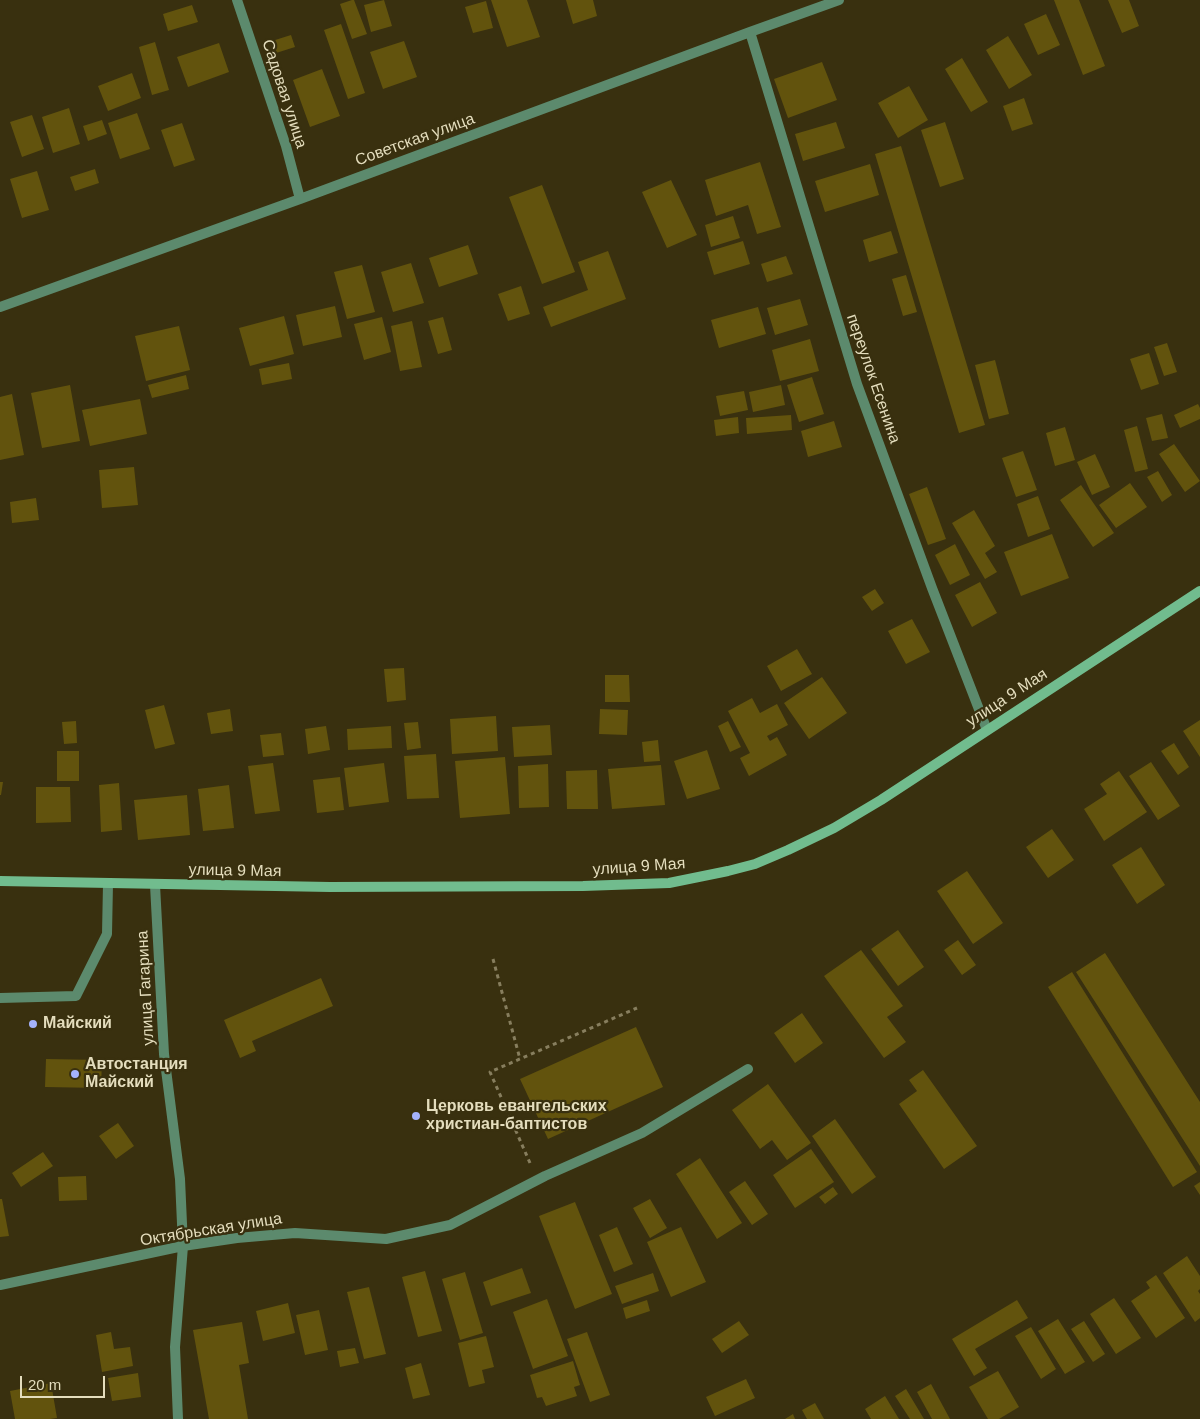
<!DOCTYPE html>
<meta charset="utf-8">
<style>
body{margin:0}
#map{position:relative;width:1200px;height:1419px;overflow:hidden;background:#39300f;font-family:Arial,sans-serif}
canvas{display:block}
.scale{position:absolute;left:20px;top:1376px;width:85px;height:22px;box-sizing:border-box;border:2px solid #e4ddbd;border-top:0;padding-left:6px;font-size:15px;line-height:18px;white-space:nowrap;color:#e4ddbd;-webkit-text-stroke:4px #39300f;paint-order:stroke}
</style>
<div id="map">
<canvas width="1200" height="1419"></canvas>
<div class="scale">20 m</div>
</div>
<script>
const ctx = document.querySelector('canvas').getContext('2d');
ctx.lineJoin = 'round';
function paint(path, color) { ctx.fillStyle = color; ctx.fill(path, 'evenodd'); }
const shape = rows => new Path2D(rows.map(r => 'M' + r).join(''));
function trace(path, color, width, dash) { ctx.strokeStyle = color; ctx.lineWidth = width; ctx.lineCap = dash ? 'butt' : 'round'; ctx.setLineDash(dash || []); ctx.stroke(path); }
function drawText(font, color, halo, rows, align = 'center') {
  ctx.font = font + ' Arial,sans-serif'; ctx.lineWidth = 4.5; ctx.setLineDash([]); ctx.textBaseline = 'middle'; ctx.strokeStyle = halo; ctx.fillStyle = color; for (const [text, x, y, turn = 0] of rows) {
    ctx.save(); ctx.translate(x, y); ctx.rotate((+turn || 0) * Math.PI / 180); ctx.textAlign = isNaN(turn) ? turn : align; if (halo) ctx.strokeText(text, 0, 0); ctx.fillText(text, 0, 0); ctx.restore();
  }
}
paint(shape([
 [352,0,354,0,367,34,352,39,340,4],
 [384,0,392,26,371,32,364,5],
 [491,0,527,0,540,37,507,47],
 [566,0,593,0,597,16,573,24],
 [1054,0,1079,0,1105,66,1083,75],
 [1108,0,1129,0,1139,26,1122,33],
 [486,1,493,28,473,33,465,7],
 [192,5,198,22,168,31,163,14],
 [1046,14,1060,45,1038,55,1024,24],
 [341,24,365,93,348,99,324,30],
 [291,35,295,47,276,53,272,41],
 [1008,36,1032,75,1009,89,986,50],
 [404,41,417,77,383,89,370,52],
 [155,42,169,90,152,95,139,47],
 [219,43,229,72,188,87,177,57],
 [962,58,988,102,971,112,945,69],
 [822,62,837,100,788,118,774,79],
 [322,69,340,116,310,127,293,80],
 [132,73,141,98,108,111,98,86],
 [909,86,928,120,898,138,878,103],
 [1024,98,1033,124,1012,131,1003,106],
 [69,108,80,144,53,153,42,117],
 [137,113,150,149,120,159,108,123],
 [32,115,44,149,22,157,10,122],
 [102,120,107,134,88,141,83,126],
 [836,122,845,148,803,161,795,134],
 [945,122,964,179,940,187,921,130],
 [182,123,195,160,174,167,161,130],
 [901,146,985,425,959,433,875,154],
 [760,162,781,227,757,234,748,205,716,216,705,180],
 [870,164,879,195,825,212,815,181],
 [95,169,99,183,75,191,70,177],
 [37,171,49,210,22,218,10,179],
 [671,180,697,235,667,248,642,192],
 [542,185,575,272,542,284,509,197],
 [733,216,740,238,711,247,705,225],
 [891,231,898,253,869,262,863,240],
 [743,241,750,264,714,275,707,252],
 [468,245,478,274,439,287,429,258],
 [608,251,626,299,551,327,543,307,588,290,578,262],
 [786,256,793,274,767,282,761,264],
 [411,263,424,303,393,312,381,272],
 [362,265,375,312,347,319,334,272],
 [906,275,917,312,903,316,892,279],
 [521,286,530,314,508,321,498,294],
 [800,299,808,325,775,335,767,308],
 [335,306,342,337,303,346,296,315],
 [758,307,766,334,719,348,711,320],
 [284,316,294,354,250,366,239,328],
 [382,317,391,352,364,360,354,324],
 [443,317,452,350,438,354,428,321],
 [412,321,422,367,400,371,391,326],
 [179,326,190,370,146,381,135,336],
 [810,339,819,371,780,381,772,350],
 [1167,343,1177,372,1164,376,1154,347],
 [1149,353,1159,384,1141,390,1130,359],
 [995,360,1009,414,989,419,975,365],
 [289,363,292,379,262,385,259,369],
 [186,375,189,389,152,398,148,385],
 [812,377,824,414,799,422,787,385],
 [70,385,80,441,42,448,31,393],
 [781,385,785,405,753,412,749,392],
 [744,391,748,410,720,416,716,396],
 [12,394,24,455,0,460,0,397],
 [140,399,147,434,90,446,82,410],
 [1198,404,1200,408,1200,419,1180,428,1174,415],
 [1162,414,1168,438,1152,441,1146,418],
 [791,415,792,430,747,434,746,418],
 [738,417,739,433,716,436,714,420],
 [834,421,842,447,808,457,801,431],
 [1137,426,1148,469,1135,472,1124,430],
 [1065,427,1075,460,1055,466,1046,433],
 [1174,444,1200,481,1185,492,1159,454],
 [1023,451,1037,490,1016,497,1002,458],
 [1095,454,1110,487,1092,495,1077,462],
 [134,467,138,505,102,508,99,470],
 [1158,471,1172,495,1162,502,1147,477],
 [1130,483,1147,507,1116,528,1099,505],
 [1081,485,1114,533,1093,547,1060,500],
 [927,487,946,539,928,545,909,494],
 [1038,496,1050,529,1028,537,1017,504],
 [36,498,39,520,12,523,10,502],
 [974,510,995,546,985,553,997,572,985,579,952,523],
 [1052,534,1069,578,1021,596,1004,552],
 [955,544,970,575,950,585,935,555],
 [980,582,997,613,972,627,955,595],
 [875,589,884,603,872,611,862,597],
 [912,619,930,652,906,664,888,631],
 [797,649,812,674,781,691,767,666],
 [404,668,406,700,387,702,384,669],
 [605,675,629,675,630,702,605,702],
 [822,677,847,713,809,739,784,703],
 [752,698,760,713,777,704,788,725,767,736,770,741,777,737,787,755,749,776,740,758,750,753,728,711],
 [164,705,175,744,155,749,145,710],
 [230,709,233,731,211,734,207,713],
 [600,709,628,710,627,735,599,734],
 [496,716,498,751,452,754,450,719],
 [1200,720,1200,757,1183,731],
 [76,721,77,743,64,744,62,722],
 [728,721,741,747,730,752,718,726],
 [418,722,421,748,407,750,404,723],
 [550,725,552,755,514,757,512,727],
 [326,726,330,750,308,754,305,729],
 [391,726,392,748,348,750,347,729],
 [281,733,284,755,263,757,260,735],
 [658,740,660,761,644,762,642,742],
 [1174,743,1189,767,1178,775,1161,751],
 [707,750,720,789,687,799,674,761],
 [57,751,79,751,79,781,57,781],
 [436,754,439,798,407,799,404,756],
 [505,757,510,814,460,818,455,761],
 [1151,762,1180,806,1158,820,1129,776],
 [273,763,280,811,255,814,248,766],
 [384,763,389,802,349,807,344,768],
 [548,764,549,807,519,808,518,766],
 [661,765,665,805,612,809,608,769],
 [597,770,598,809,567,809,566,771],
 [1119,771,1147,812,1104,841,1084,809,1107,794,1100,784],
 [340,777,344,810,317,813,313,780],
 [0,782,3,782,1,795,0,795],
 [119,783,122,830,101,832,99,785],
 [229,785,234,828,203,831,198,789],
 [36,787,70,787,71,822,36,823],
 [187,795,190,835,138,840,134,800],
 [1052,829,1074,860,1048,878,1026,847],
 [1141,847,1165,885,1137,904,1112,865],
 [967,871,1003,923,973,944,937,891],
 [898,930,924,967,898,986,871,949],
 [958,940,976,965,962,975,944,950],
 [861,950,903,1006,887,1017,906,1042,884,1058,824,976],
 [1105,953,1200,1102,1200,1166,1076,972],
 [1072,972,1197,1172,1173,1187,1048,987],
 [321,978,333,1006,252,1041,256,1051,240,1058,224,1020],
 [802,1013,823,1043,795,1063,774,1033],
 [636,1027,663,1087,548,1139,520,1079],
 [46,1059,102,1060,101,1088,45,1087],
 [923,1070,977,1146,944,1169,899,1104,917,1091,909,1080],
 [768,1084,811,1143,787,1160,772,1140,760,1149,732,1110],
 [835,1119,876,1177,852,1194,812,1136],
 [118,1123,134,1146,116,1159,99,1136],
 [811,1149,834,1182,795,1208,773,1175],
 [43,1152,53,1166,21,1187,12,1173],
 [700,1158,742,1223,717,1239,676,1174],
 [86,1176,87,1200,59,1201,58,1177],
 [745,1181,768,1214,752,1225,729,1192],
 [1200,1182,1200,1195,1194,1186],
 [833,1187,838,1194,825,1204,819,1197],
 [0,1199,2,1199,9,1236,0,1237],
 [650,1199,667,1228,650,1238,633,1208],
 [575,1202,612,1294,575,1309,539,1216],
 [617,1227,633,1264,614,1272,599,1235],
 [681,1227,706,1282,671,1297,647,1242],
 [1187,1256,1200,1276,1200,1289,1198,1291,1200,1294,1200,1318,1195,1322,1163,1273],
 [522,1268,531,1293,491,1306,483,1282],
 [425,1271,442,1331,418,1337,402,1277],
 [465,1272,483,1333,460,1340,442,1279],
 [653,1273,659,1291,622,1304,615,1286],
 [1156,1275,1185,1318,1156,1338,1131,1301,1150,1288,1146,1282],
 [369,1287,386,1354,364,1359,347,1292],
 [1114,1298,1141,1338,1116,1354,1090,1314],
 [547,1299,568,1356,533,1369,513,1312],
 [647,1300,650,1311,626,1319,623,1308],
 [1017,1300,1028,1318,975,1349,987,1368,974,1376,952,1339],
 [288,1303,295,1333,263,1341,256,1311],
 [319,1310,328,1350,305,1355,296,1315],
 [1058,1319,1085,1362,1065,1374,1038,1331],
 [739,1321,749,1335,722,1353,712,1339],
 [1084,1321,1105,1354,1093,1362,1071,1329],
 [242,1322,249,1363,239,1365,248,1419,209,1419,193,1330],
 [1031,1327,1056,1369,1041,1379,1015,1336],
 [111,1332,114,1349,130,1347,133,1366,102,1372,96,1335],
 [587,1332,610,1395,590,1402,567,1339],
 [486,1336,494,1367,482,1370,485,1383,469,1387,458,1343],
 [355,1348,359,1363,340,1367,337,1351],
 [573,1361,580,1385,574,1387,577,1396,546,1406,542,1397,537,1398,530,1375],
 [421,1363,430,1395,413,1399,405,1368],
 [998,1371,1019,1407,999,1419,988,1419,969,1387],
 [138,1373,141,1397,112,1401,108,1378],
 [746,1379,755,1398,715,1416,706,1397],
 [51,1383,57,1418,50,1419,15,1419,10,1391],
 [931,1384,950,1419,932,1419,917,1392],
 [906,1389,924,1419,910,1419,895,1396],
 [885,1396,899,1419,871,1419,865,1409],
 [815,1403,824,1419,807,1419,802,1410],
 [793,1414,795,1419,785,1419]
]), '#62530d');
trace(shape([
 [493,959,520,1059],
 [530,1163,490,1072,637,1008]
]), '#877e5e', 3, [4, 4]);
trace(shape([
 [0,998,76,996,107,934,108,884]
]), '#5c8a6d', 10);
trace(shape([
 [237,0,286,146,300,199],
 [750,32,857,384,932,588,987,730],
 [0,307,300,199,750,32,839,0],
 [155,885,164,1054,180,1179,183,1246,175,1347,178,1419],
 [0,1285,183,1246,237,1238,295,1233,386,1239,450,1225,545,1176,642,1133,748,1069]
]), '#5c8a6d', 10);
trace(shape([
 [0,881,330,887,583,886,669,883,728,871,755,864,788,850,834,828,881,800,1200,591]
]), '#71bc8e', 10);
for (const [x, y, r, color] of [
 [33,1024,5,"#a4b2fc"],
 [75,1074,5,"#a4b2fc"],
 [416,1116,5,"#a4b2fc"]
]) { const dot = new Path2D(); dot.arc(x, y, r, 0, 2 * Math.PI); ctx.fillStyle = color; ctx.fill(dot); trace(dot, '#39300f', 2); }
drawText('16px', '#e4ddbd', '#39300f', [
 ["Садовая улица",284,94,72],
 ["Советская улица",415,140,-20],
 ["переулок Есенина",873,379,71],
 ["улица 9 Мая",1007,698,-33],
 ["улица 9 Мая",639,867,-4],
 ["улица 9 Мая",235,871,1],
 ["улица Гагарина",146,988,-93],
 ["Октябрьская улица",211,1230,-9]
]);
drawText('bold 16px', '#e4ddbd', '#39300f', [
 ["Майский",43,1024],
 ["Автостанция",85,1065],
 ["Майский",85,1083],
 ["Церковь евангельских",426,1107],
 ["христиан-баптистов",426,1125]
], 'left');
</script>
